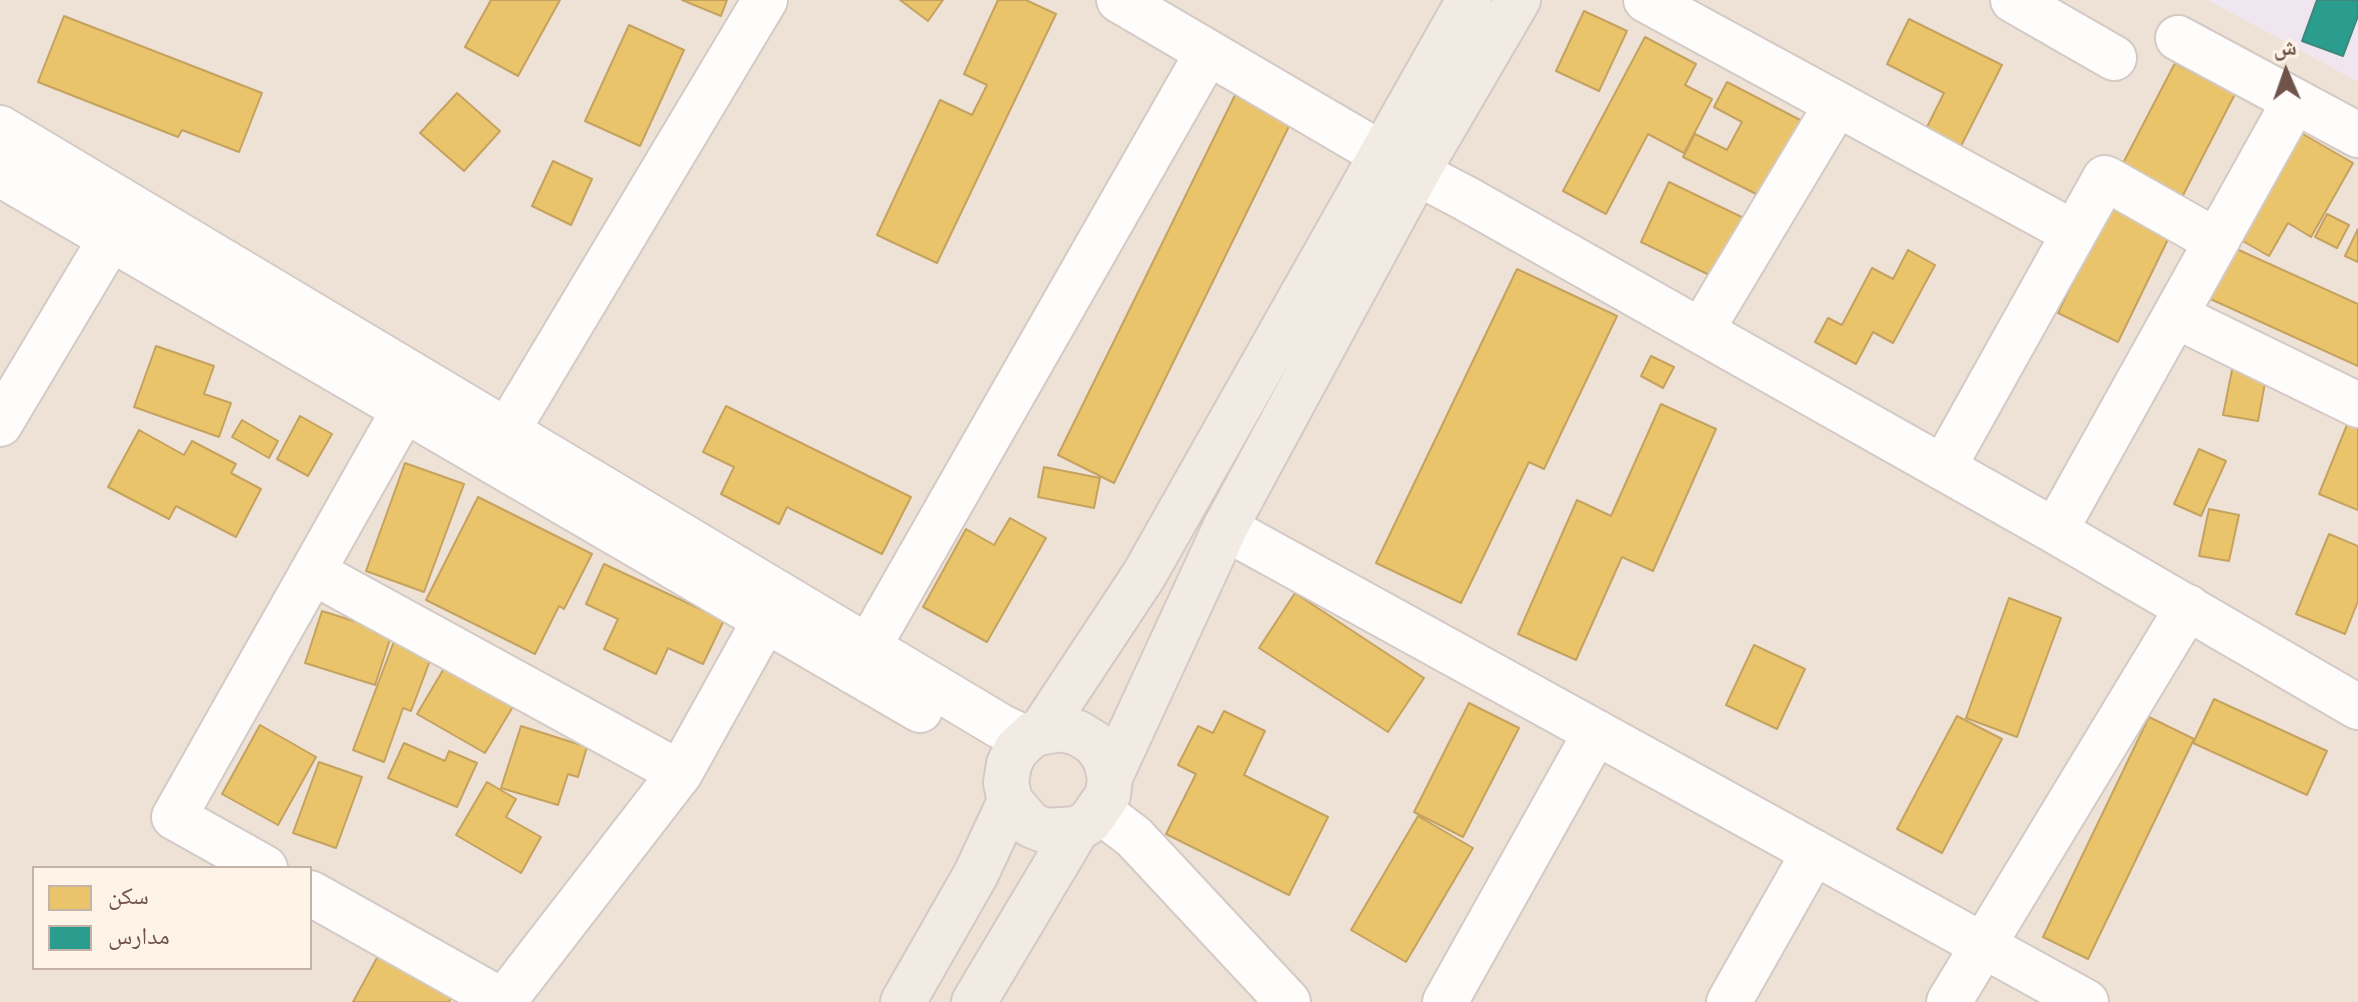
<!DOCTYPE html>
<meta charset="utf-8">
<style>
body{margin:0}
#map{position:relative;width:2358px;height:1002px;overflow:hidden;background:#f5efe8;font-family:Cabin,"Noto Naskh Arabic",sans-serif}
canvas{display:block}
.legend{position:absolute;left:32px;top:866px;width:280px;height:104px;box-sizing:border-box;background:#fef3e7;border:2px solid #c6b3a8;margin:0;padding:10px 14px;list-style:none;font-size:24px;color:#715449}
.legend li{display:flex;align-items:center;gap:16px;height:40px}
.legend b{width:40px;border:2px solid #c6b3a8}
.north{position:absolute;left:2246px;top:32px;width:80px;height:80px;-webkit-text-stroke:6px #fef3e7;paint-order:stroke;rotate:358deg;font-size:22px;font-weight:700;line-height:32px;text-align:center;color:#715449}
.north::after{content:'';display:block;margin:auto;width:28px;height:36px;background:#715449;clip-path:polygon(50% 0,100% 100%,50% 72%,0 100%)}
</style>
<div id="map">
<canvas width="2358" height="1002"></canvas>
<ul class="legend">
<li><b style="height:22px;background:#e9c46a"></b>سكن</li>
<li><b style="height:22px;background:#2a9d8f"></b>مدارس</li>
</ul>
<div class="north">ش</div>
</div>
<script>
const ctx = document.querySelector('canvas').getContext('2d');
ctx.lineJoin = 'round';
function paint(path, color) { ctx.fillStyle = color; ctx.fill(path, 'evenodd'); }
const shape = rows => new Path2D(rows.map(r => 'M' + r).join(''));
function trace(path, color, width, dash) { ctx.strokeStyle = color; ctx.lineWidth = width; ctx.lineCap = dash ? 'butt' : 'round'; ctx.setLineDash(dash || []); ctx.stroke(path); }
paint(shape([
 [0,0,2358,0,2358,1002,0,1002],
 [34,868,310,868,310,968,34,968]
]), '#eee1d5');
paint(shape([
 [2208,0,2358,0,2358,82]
]), '#f0e6f0');
const homes = shape([
 [491,0,560,0,518,76,465,47,491,0],
 [682,0,727,0,721,16,682,0],
 [900,0,943,0,928,21,900,0],
 [998,0,1026,0,1056,14,937,263,877,235,940,100,972,115,987,85,964,74,998,0],
 [1584,11,1627,31,1599,91,1556,71,1584,11],
 [64,16,262,93,239,152,182,130,178,137,38,82,64,16],
 [1909,19,2002,65,1959,150,1924,133,1944,93,1887,64,1909,19],
 [629,25,684,50,640,146,585,121,629,25],
 [1645,37,1696,64,1685,85,1712,99,1684,153,1648,134,1606,214,1563,191,1645,37],
 [2175,63,2235,94,2180,201,2120,169,2175,63],
 [1727,82,1806,123,1766,199,1683,157,1695,134,1727,150,1742,122,1714,107,1727,82],
 [1239,87,1295,114,1114,483,1058,455,1239,87],
 [457,93,500,131,464,171,420,133,457,93],
 [2301,133,2353,163,2311,237,2288,223,2269,256,2241,240,2301,133],
 [553,161,592,179,571,225,532,206,553,161],
 [1669,182,1752,222,1724,282,1641,242,1669,182],
 [2113,200,2173,229,2118,342,2058,313,2113,200],
 [2327,214,2349,225,2337,248,2315,237,2327,214],
 [2358,229,2358,262,2345,256,2358,229],
 [2230,246,2358,304,2358,366,2206,297,2230,246],
 [1908,250,1935,265,1893,343,1873,332,1856,364,1815,342,1828,318,1842,325,1872,268,1893,279,1908,250],
 [1517,269,1617,316,1544,469,1529,462,1461,603,1376,563,1517,269],
 [156,346,214,366,204,394,231,403,219,437,134,407,156,346],
 [1651,356,1674,367,1663,388,1641,376,1651,356],
 [2233,365,2267,372,2258,421,2223,415,2233,365],
 [1661,404,1716,429,1653,571,1622,557,1576,660,1518,634,1577,500,1611,516,1661,404],
 [726,406,911,497,882,554,787,507,779,524,721,494,734,467,703,452,726,406],
 [2353,410,2358,412,2358,510,2319,494,2353,410],
 [300,416,332,434,308,476,277,459,300,416],
 [242,420,278,441,269,458,232,437,242,420],
 [139,430,184,455,192,441,236,464,231,473,261,489,236,537,176,506,169,519,108,487,139,430],
 [2199,449,2226,461,2201,516,2174,504,2199,449],
 [405,463,464,484,424,592,366,571,405,463],
 [1044,467,1100,478,1094,508,1038,497,1044,467],
 [478,497,592,554,564,609,559,606,535,654,426,600,478,497],
 [2209,509,2239,515,2229,561,2199,556,2209,509],
 [1010,518,1046,538,987,642,923,607,966,529,994,545,1010,518],
 [2329,534,2358,546,2358,601,2345,634,2296,614,2329,534],
 [604,564,724,620,703,664,668,648,656,674,604,649,618,619,586,604,604,564],
 [1295,593,1424,678,1388,732,1259,648,1295,593],
 [2009,598,2061,618,2017,737,1966,718,2009,598],
 [322,611,392,633,375,685,305,663,322,611],
 [396,636,434,650,411,711,403,708,384,762,353,750,396,636],
 [1754,645,1805,669,1777,729,1726,705,1754,645],
 [446,665,514,705,485,753,417,714,446,665],
 [2214,699,2327,751,2307,795,2193,743,2214,699],
 [1469,703,1519,728,1463,837,1414,812,1469,703],
 [1224,711,1265,731,1244,775,1328,817,1289,895,1166,834,1196,774,1178,765,1198,726,1213,733,1224,711],
 [1957,716,2002,739,1942,853,1897,829,1957,716],
 [2149,717,2194,739,2088,959,2043,937,2149,717],
 [260,725,316,757,278,825,222,794,260,725],
 [521,726,587,747,578,777,568,774,558,805,501,788,521,726],
 [404,743,445,761,449,751,477,763,457,807,388,778,404,743],
 [319,762,362,777,336,848,293,833,319,762],
 [487,782,516,799,506,817,541,837,521,873,456,835,487,782],
 [1418,816,1473,848,1406,962,1351,930,1418,816],
 [385,943,460,982,449,1002,353,1002,385,943]
]);
paint(homes, '#e9c46a');
trace(homes, '#c5a260', 2);
const schools = shape([
 [2317,0,2358,0,2358,16,2343,56,2302,41,2317,0]
]);
paint(schools, '#2a9d8f');
trace(schools, '#3f877a', 2);
const minor = shape([
 [1119,0,1383,155,1465,198,2055,531,2358,707],
 [1646,0,2074,233],
 [2013,0,2114,58],
 [2178,38,2358,135],
 [0,128,1000,726,1027,739],
 [0,174,920,710],
 [2176,316,2358,405],
 [1701,331,1837,104],
 [0,424,126,213],
 [507,431,765,0],
 [1943,468,2105,178,2216,241],
 [1225,528,2086,1002],
 [2055,531,2294,102],
 [313,572,680,773],
 [854,672,1208,52],
 [1100,811,1134,837,1288,1002],
 [265,868,174,817,418,385],
 [310,893,504,1002],
 [503,1002,680,773,765,620],
 [1445,1002,1596,732],
 [1729,1002,1814,852],
 [1949,1002,2188,607]
]);
const major = shape([
 [1041,731,1144,575,1469,0],
 [1110,777,1225,528,1417,173,1518,0],
 [903,1002,976,874,1010,801],
 [974,1002,1077,829,1090,821,1108,795,1110,777,1105,758,1094,743,1078,733,1060,729,1033,734,1016,750,1009,764,1006,783,1010,801,1031,825,1046,831,1077,829]
]);
trace(minor, '#d4cac5', 48);
trace(major, '#d4cac5', 48);
trace(minor, '#fefdfc', 44);
trace(major, '#f1ebe4', 44);
</script>
